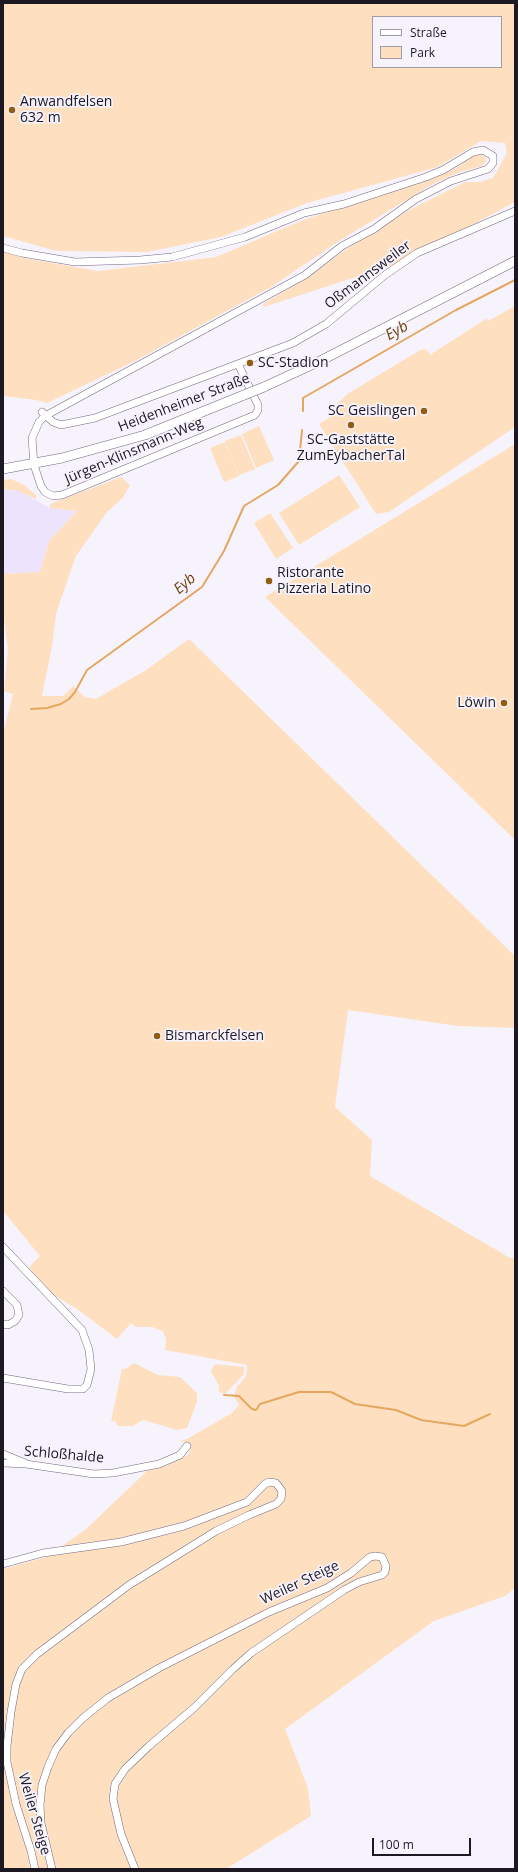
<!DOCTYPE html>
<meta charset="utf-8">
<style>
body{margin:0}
#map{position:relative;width:518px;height:1872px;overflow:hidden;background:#f7f3fd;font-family:"Open Sans",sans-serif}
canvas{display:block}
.frame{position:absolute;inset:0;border:4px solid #1d1922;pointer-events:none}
.legend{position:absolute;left:372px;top:16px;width:130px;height:52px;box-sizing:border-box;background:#f7f3fd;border:1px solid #a09ca5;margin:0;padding:5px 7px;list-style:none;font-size:12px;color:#1d1922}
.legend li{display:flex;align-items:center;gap:8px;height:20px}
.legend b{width:20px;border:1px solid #a09ca5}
.scale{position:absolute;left:372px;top:1838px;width:99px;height:18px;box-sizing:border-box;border:2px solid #1d1922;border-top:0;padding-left:5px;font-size:12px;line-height:14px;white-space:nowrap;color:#1d1922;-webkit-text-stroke:3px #f7f3fd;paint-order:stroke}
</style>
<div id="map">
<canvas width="518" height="1872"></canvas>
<div class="frame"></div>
<ul class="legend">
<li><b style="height:5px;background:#fff"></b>Straße</li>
<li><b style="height:11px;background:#fee0c1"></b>Park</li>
</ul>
<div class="scale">100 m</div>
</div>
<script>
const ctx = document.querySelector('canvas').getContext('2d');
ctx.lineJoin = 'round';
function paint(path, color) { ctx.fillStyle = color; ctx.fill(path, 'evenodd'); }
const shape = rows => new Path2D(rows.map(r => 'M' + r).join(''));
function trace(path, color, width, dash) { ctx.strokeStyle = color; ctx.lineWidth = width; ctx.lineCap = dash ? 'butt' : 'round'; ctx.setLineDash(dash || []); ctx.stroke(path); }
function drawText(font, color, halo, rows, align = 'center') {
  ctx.font = font + ' "Open Sans",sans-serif'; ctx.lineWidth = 3.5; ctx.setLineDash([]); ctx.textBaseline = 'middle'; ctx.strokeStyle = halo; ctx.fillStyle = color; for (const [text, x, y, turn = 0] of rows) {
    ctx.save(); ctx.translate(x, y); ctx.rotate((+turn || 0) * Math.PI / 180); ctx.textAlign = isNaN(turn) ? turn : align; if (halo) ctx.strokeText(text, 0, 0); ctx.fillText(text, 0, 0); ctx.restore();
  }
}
paint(shape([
 [3,489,19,491,50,508,77,511,49,541,40,572,3,574]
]), '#eee3fd');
paint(shape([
 [3,3,515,3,515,202,405,261,264,307,263,304,307,278,345,250,409,210,465,182,480,182,493,178,507,153,505,143,481,141,438,167,307,203,221,237,147,252,56,251,3,236],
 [373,17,501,17,501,67,373,67],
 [480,154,485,157,486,161,482,166,460,172,433,184,339,241,271,287,135,361,47,403,36,400,3,396,3,251,24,258,98,271,216,257,303,220,431,179,456,168,473,156],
 [515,306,515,427,389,512,376,514,319,424,335,414,332,408,349,393,392,367,422,349,427,350,430,355,487,318,488,321],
 [259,426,274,460,256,468,242,434],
 [241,435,255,469,239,475,225,441],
 [225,442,239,476,224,482,210,448],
 [515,444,515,840,265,597],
 [339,475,360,507,299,545,279,513],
 [121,477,130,485,123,498,107,512,76,556,70,573,56,614,52,647,42,696,63,696,73,686,85,697,96,699,146,670,189,639,515,956,515,1028,458,1026,348,1010,335,1107,372,1140,370,1176,510,1258,515,1258,515,1588,505,1596,434,1621,285,1729,308,1788,311,1816,226,1869,3,1869,3,1569,46,1557,85,1530,148,1470,168,1465,188,1455,190,1451,189,1445,186,1442,179,1441,187,1439,232,1413,239,1405,234,1397,236,1388,246,1376,247,1365,165,1350,166,1340,163,1331,152,1327,136,1327,131,1323,117,1339,77,1309,50,1293,29,1267,40,1256,3,1211,3,734,13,694,4,691,8,650,3,611,3,574,40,572,49,541,77,511,50,508,50,504],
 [11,479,24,485,37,496,35,499,19,491,3,489,3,480],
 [270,513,293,548,276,559,254,523],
 [134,1363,158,1375,180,1377,197,1393,197,1402,187,1428,177,1430,143,1420,133,1426,118,1426,115,1421,111,1421,122,1369,125,1369],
 [215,1364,244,1367,244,1374,225,1394,219,1392,219,1386,211,1371]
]), '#fee0c1');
trace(shape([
 [303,411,303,398,456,310,515,280],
 [31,709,47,708,61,704,69,699,75,692,87,670,202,587,224,551,244,506,278,485,299,461,302,430],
 [224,1395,239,1396,252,1409,256,1410,260,1404,299,1392,331,1392,355,1404,396,1410,421,1420,464,1426,490,1414]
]), '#e5a760', 2);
const minor = shape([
 [3,248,22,253,75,262,140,260,172,257,245,237,304,213,344,204,426,177,443,170,473,152,483,150,493,156,493,163,488,169,451,181,416,199,374,229,342,246,305,275,45,416,39,422,32,438,34,465,41,486,45,492,53,496,62,495,255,415,258,410,258,405,238,364],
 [42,412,53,422,61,425,95,418,293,343,326,324,385,275,417,253,515,211],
 [3,1247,82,1330,89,1350,91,1369,87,1385,83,1389,68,1389,3,1378],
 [3,1291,17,1305,19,1315,15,1321,8,1325,3,1324],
 [3,1454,25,1463],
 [3,1463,26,1464,94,1474,113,1473,159,1464,180,1455,187,1446],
 [3,1564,43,1553,121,1542,184,1526,247,1502,265,1484,269,1482,276,1483,282,1491,281,1499,276,1504,249,1515,216,1531,129,1585,37,1654,22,1669,16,1684,11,1712,7,1746,7,1762,16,1804,31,1851,35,1869],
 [52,1869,41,1823,40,1805,42,1785,48,1767,56,1749,68,1733,83,1718,108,1698,159,1668,269,1612,327,1588,351,1573,370,1557,375,1556,382,1557,386,1566,385,1572,382,1575,359,1582,344,1590,251,1653,233,1669,195,1707,149,1746,125,1769,115,1784,113,1799,121,1834,135,1869]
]);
const major = shape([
 [264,387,320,361,515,261],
 [3,469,62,458,145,435,244,395]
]);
trace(minor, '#72687f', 8);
trace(major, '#72687f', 10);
trace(minor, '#fff', 7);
trace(major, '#fff', 9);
const majorBridge = shape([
 [244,395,264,387]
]);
trace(majorBridge, '#72687f', 10, []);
trace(majorBridge, '#fff', 9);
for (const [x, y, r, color] of [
 [12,110,4,"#925d13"],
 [250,363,4,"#925d13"],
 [424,411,4,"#925d13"],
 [351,425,4,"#925d13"],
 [269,581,4,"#925d13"],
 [504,703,4,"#925d13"],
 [157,1036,4,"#925d13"]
]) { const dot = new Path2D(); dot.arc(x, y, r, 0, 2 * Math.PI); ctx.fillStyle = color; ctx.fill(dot); trace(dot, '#f7f3fd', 1.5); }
drawText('14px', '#1d1922', '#f7f3fd', [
 ["Anwandfelsen",20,102],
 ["632 m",20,118],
 ["SC-Stadion",258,363],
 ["SC Geislingen",416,411,"right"],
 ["SC-Gaststätte",351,440,"center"],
 ["ZumEybacherTal",351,456,"center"],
 ["Ristorante",277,573],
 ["Pizzeria Latino",277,589],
 ["Löwin",496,703,"right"],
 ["Bismarckfelsen",165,1036]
], 'left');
drawText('14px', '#1d1922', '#f7f3fd', [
 ["Oßmannsweiler",368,275,-37],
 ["Heidenheimer Straße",184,403,-21],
 ["Jürgen-Klinsmann-Weg",134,451,-23],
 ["Schloßhalde",64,1455,5],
 ["Weiler Steige",300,1583,-25],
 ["Weiler Steige",34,1814,74]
]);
drawText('italic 15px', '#6c430b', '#f7f3fd', [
 ["Eyb",397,331,-30],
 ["Eyb",185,584,-41]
]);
</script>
